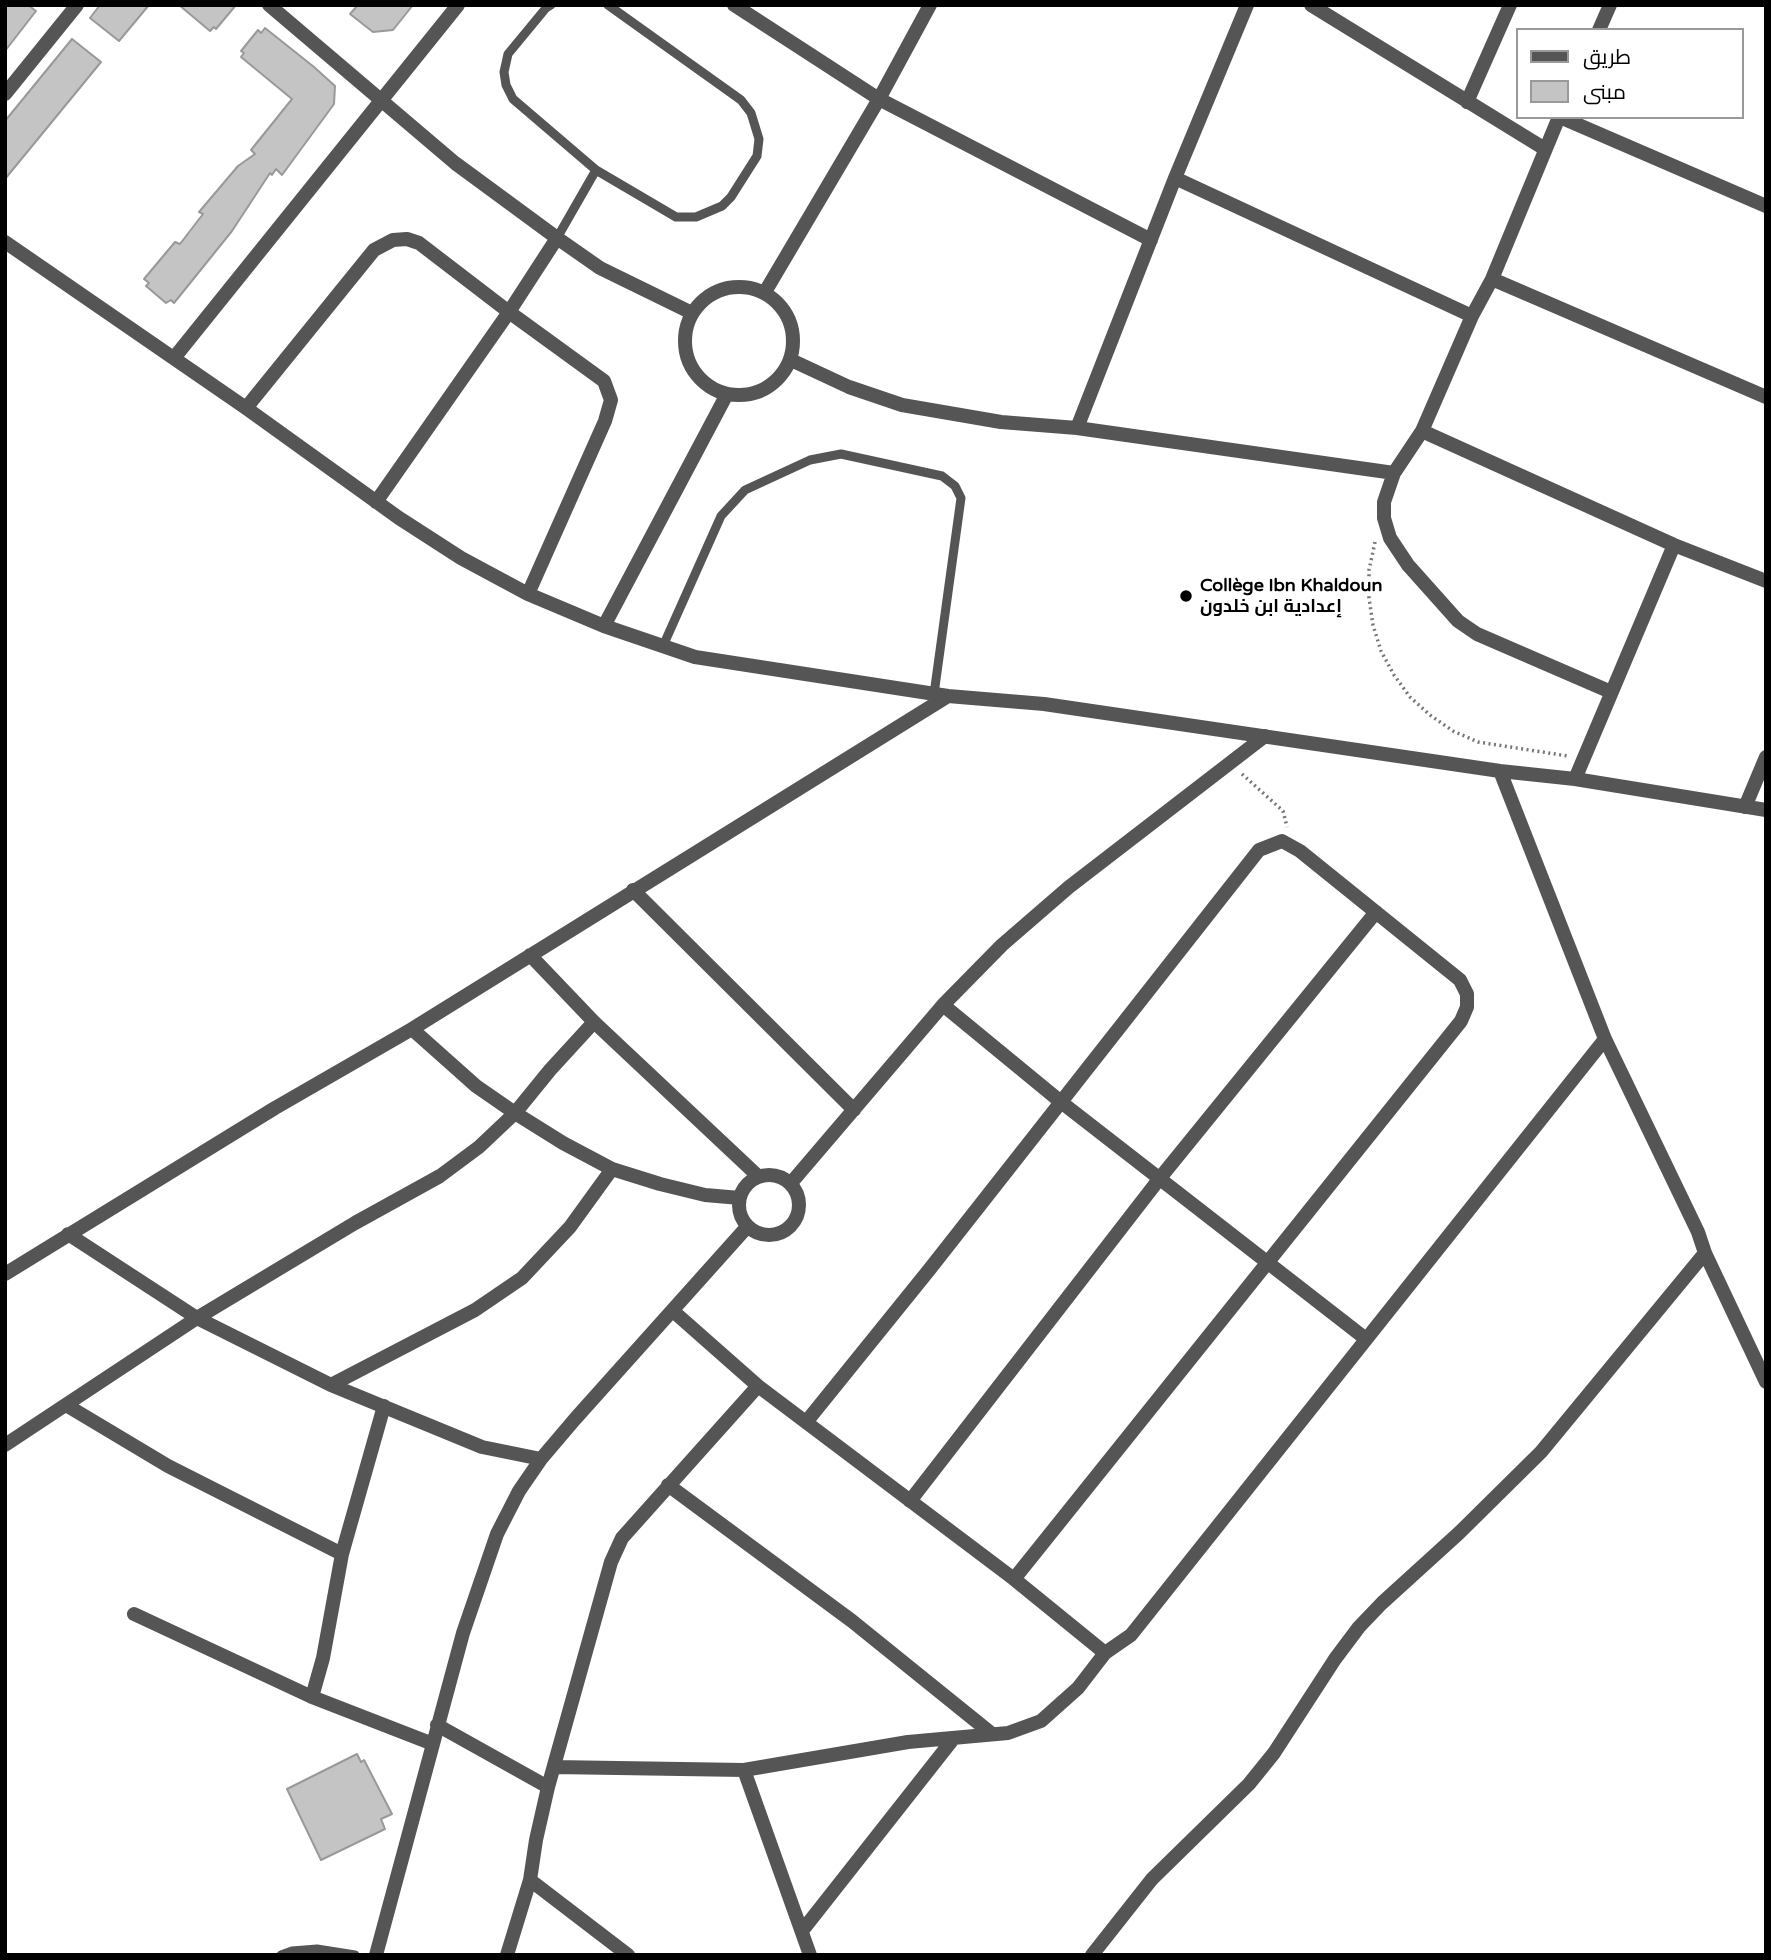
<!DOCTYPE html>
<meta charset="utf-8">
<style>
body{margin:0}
#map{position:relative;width:1771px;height:1960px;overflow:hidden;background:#fff;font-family:"Varela Round",Cairo,sans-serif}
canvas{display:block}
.frame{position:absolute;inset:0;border:7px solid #000;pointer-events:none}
.legend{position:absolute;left:1516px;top:28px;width:228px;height:91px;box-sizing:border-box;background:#fff;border:2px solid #999;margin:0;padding:9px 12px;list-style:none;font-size:21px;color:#000}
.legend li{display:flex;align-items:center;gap:14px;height:35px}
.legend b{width:35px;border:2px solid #999}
</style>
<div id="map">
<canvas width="1771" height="1960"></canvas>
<div class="frame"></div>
<ul class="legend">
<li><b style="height:9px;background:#555"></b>طريق</li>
<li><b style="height:19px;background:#c4c4c4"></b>مبنى</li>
</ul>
</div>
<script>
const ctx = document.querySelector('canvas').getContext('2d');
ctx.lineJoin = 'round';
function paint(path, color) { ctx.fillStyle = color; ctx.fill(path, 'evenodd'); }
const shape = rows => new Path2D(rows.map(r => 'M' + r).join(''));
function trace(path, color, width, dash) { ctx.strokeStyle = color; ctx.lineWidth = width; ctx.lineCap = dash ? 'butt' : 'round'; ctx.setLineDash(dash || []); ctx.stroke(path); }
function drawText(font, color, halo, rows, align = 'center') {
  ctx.font = font + ' "Varela Round",Cairo,sans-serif'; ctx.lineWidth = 5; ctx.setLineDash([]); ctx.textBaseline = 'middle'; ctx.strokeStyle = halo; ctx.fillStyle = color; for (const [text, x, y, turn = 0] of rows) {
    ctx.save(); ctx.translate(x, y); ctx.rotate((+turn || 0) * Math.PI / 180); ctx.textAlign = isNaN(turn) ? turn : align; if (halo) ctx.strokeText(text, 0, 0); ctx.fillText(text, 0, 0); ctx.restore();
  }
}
const building = shape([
 [5,5,28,5,36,11,5,51,5,5],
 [100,5,149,5,119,41,90,18,100,5],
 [179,5,236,5,216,29,214,27,210,31,179,5],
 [358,5,413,5,393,30,373,32,350,14,358,5],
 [265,28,314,67,335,86,334,104,282,175,276,169,272,175,270,173,232,231,174,303,171,300,166,303,146,286,149,283,144,279,175,242,180,244,203,214,199,212,238,166,255,154,251,150,292,99,241,57,244,53,241,51,258,30,261,33,265,28],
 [72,39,101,62,5,179,5,121,72,39],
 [357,1754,361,1762,364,1760,392,1814,381,1819,385,1829,321,1860,287,1789,357,1754]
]);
paint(building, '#c4c4c4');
trace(building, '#999', 2);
trace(shape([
 [1375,542,1369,570,1369,598,1373,625,1381,651,1394,675,1410,697,1430,715,1453,731,1478,742,1568,756],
 [1242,774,1283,811,1287,827]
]), '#777', 3.5, [2, 3.5]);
trace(shape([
 [551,5,546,8,508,54,504,72,506,85,513,99,596,170,676,217,696,217,722,206,731,197,757,156,759,139,751,113,741,100,608,5],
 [557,238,596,170],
 [663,646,721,516,745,490,810,460,841,454,942,476,955,486,961,498,934,694],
 [281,1955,292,1951,317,1949,355,1955]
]), '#555', 9);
trace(shape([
 [269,5,455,163,557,238,600,268,692,313],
 [734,5,879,99,1151,240],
 [1311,5,1545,149],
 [1599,30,1610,5],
 [5,94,77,5],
 [1467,102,1510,5],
 [1559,117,1492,279,1472,316,1422,431,1394,473,1384,502,1384,518,1390,538,1408,565,1458,621,1477,634,1611,692],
 [1560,117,1766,206],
 [1175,178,1472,316],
 [5,242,246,408,399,518,461,558,528,594,604,626,695,657,948,696,1044,704,1500,771,1575,779,1766,810],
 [1492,279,1766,397],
 '685 341a54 54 0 1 1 108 0a54 54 0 1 1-108 0Z',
 [765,292,879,99,930,5],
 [174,358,458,5],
 [791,360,849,387,902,405,1001,422,1077,428,1394,473],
 [246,408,374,250,393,240,407,239,419,243,509,312,604,381,611,400,605,421,528,594],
 [1077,428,1175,178,1247,5],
 [1422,431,1674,545,1766,581],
 [376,502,509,312,557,238],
 [604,626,727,394],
 [1500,771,1605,1039,1698,1232,1705,1253,1766,1382],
 [1575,779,1674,545],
 [1745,807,1766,757],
 [633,890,854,1110],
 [530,955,594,1022,759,1177],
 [943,1005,1061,1102,1366,1339],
 [412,1029,476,1086,515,1113,563,1143,612,1169,660,1184,705,1195,740,1198],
 '739 1205a30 30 0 1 1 60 0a30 30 0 1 1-60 0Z',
 [791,1183,943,1005,1002,945,1069,887,1265,736],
 [68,1234,197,1318,331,1385,482,1447,541,1459],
 [5,1274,275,1108,412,1029,948,696],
 [673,1311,758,1386,1014,1579,1105,1653],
 [331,1385,475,1310,522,1278,570,1227,612,1169],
 [66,1405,168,1466,342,1554],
 [807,1421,929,1270,1259,850,1282,841,1300,851,1460,980,1467,994,1467,1007,1461,1021,1014,1579],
 [5,1445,197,1318,355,1223,440,1176,479,1147,515,1113,550,1070,594,1022],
 [668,1485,852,1621,992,1734],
 [910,1501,1160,1178,1376,912],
 [134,1614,312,1697,433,1744],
 [312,1697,323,1658,342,1554,384,1406],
 [437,1725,548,1787],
 [554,1767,744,1770,908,1742,1008,1733,1041,1721,1078,1688,1105,1653,1131,1635,1605,1039],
 [744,1770,810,1955],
 [530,1880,628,1955],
 [802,1931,954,1738],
 [376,1955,463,1633,497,1534,519,1491,541,1459,575,1419,747,1227],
 [507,1955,530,1880,536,1840,548,1787,611,1562,622,1538,758,1386],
 [1092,1955,1152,1879,1249,1784,1274,1753,1335,1659,1359,1627,1382,1603,1459,1533,1541,1452,1705,1253]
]), '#555', 14);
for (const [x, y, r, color] of [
 [1186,596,7,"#000"]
]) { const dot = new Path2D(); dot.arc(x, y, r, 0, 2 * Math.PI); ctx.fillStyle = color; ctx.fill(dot); trace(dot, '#fff', 2.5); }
drawText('bold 18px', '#000', '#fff', [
 ["Collège Ibn Khaldoun",1200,586],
 ["إعدادية ابن خلدون",1200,607]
], 'left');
</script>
